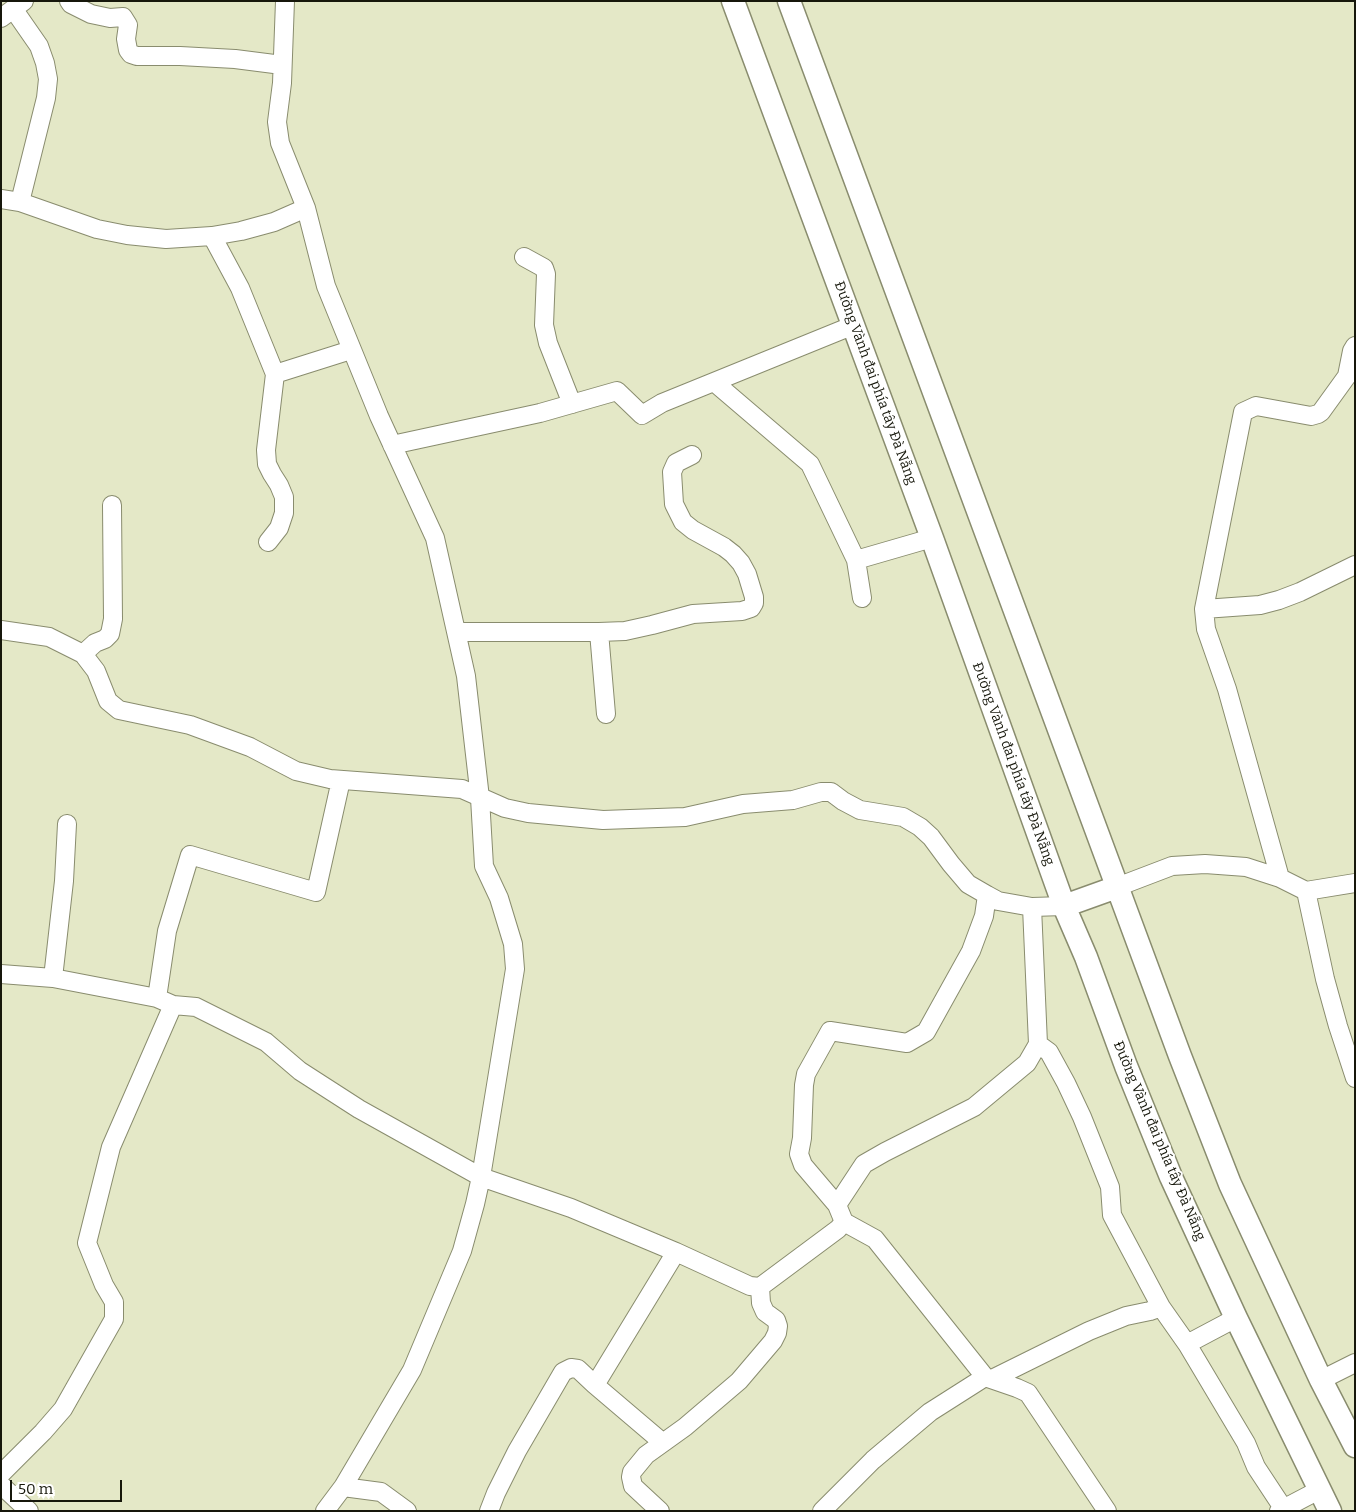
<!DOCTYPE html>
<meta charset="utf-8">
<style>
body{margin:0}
#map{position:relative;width:1356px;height:1512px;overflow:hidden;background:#e4e8c7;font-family:Bitter,serif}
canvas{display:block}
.frame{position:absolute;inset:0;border:2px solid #16170b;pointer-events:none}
.scale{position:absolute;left:10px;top:1480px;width:112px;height:22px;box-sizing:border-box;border:2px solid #16170b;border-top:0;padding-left:6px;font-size:15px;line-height:18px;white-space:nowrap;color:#16170b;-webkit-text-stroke:4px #fff;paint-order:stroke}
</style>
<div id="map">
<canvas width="1356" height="1512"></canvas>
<div class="frame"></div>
<div class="scale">50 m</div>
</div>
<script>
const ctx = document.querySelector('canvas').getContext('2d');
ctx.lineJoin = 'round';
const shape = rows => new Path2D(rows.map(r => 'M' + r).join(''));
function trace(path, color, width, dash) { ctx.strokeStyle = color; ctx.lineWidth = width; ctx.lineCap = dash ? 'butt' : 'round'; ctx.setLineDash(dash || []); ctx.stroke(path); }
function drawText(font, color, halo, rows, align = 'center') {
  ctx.font = font + ' Bitter,serif'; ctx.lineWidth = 4; ctx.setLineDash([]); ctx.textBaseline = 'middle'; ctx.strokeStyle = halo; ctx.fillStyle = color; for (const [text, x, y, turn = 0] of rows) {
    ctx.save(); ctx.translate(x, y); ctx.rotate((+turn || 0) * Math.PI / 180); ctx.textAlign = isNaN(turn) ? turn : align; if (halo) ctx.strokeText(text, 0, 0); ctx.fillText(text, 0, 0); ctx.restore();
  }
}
const minor = shape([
 [69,1,71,4,91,14,110,18,123,17,128,25,126,39,128,50,131,54,137,56,180,56,235,59,282,65],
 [285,1,282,83,277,122,280,143,306,208,326,286,379,416,435,538,466,676,480,798,484,866,499,898,513,944,515,969,481,1177,475,1204,462,1251,412,1370,343,1487,325,1511],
 [14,10,39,46,45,63,48,79,46,98,20,202],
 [1,18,24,1],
 [1,199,20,202,97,229,127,235,166,239,212,236,241,231,274,222,306,208],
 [212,236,240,288,275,374,266,450,267,464,272,474,279,485,284,497,284,513,279,528,268,542],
 [524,257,544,268,546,274,544,325,548,343,572,404],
 [275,374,351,350],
 [714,382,810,464,856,560,932,538],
 [392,445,540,413,617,391,642,415,662,403,854,325],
 [856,560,862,598],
 [1204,609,1260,605,1279,600,1300,592,1355,565],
 [1,630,49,637,83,654,96,671,108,701,119,710,190,725,250,747,296,771,330,779,462,789,505,808,528,813,603,820,685,817,743,804,793,800,821,792,831,792,843,801,860,810,903,817,920,827,931,837,951,864,968,884,987,895,998,901,1032,907,1064,906],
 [456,632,599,632,625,631,652,625,693,614,742,611,751,608,754,603,754,597,747,574,741,563,733,554,724,547,693,530,683,522,674,504,672,472,676,463,692,455],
 [599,632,606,714],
 [83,654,95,643,105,639,110,634,113,619,112,505],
 [1280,878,1227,689,1206,629,1204,609,1243,412,1256,406,1311,416,1318,414,1321,412,1347,376,1352,351,1355,346],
 [1117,887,1172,866,1205,864,1246,867,1280,878,1306,891,1355,883],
 [1306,891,1325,979,1338,1026,1355,1078],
 [1032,907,1038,1044,1049,1052,1066,1083,1082,1117,1110,1187,1112,1215,1161,1307,1187,1344,1246,1443,1256,1467,1285,1511],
 [1,974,53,978,157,998,173,1005,196,1007,266,1042,300,1071,359,1109,481,1177,571,1208,676,1252,750,1286,760,1287,838,1229,844,1222,875,1239,985,1377,1017,1388,1028,1393,1107,1511],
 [53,978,64,881,67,824],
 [157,998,167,931,190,855,316,892,341,780],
 [837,1205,864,1164,885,1152,974,1107,1027,1063,1038,1044],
 [844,1222,837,1205,803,1165,799,1154,802,1138,804,1085,806,1074,830,1031,907,1043,926,1032,971,951,984,916,987,895],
 [1187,1344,1236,1318],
 [992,1379,1089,1331,1126,1316,1150,1311,1161,1307],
 [1321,1380,1355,1363],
 [662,1442,595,1385,676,1252],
 [1,1474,43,1432,63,1409,114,1319,114,1302,104,1285,87,1243,111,1147,173,1005],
 [1,1485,29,1511],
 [343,1487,381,1492,407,1511],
 [489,1511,496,1493,517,1451,563,1372,571,1368,578,1369,595,1385],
 [660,1511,633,1486,631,1477,632,1472,646,1455,685,1427,739,1381,773,1341,777,1333,778,1326,776,1320,765,1312,761,1303,760,1287],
 [822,1511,873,1460,930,1412,985,1377],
 [1279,1511,1319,1490]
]);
const major = shape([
 [733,1,932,538,1064,906,1086,957,1126,1066,1171,1177,1236,1318,1330,1511],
 [789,1,1180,1056,1230,1184,1321,1380,1355,1446],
 [1064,906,1117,887]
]);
trace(minor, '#898c6e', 20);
trace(major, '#898c6e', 25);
trace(minor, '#fff', 18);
trace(major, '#fff', 22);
drawText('14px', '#16170b', '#fff', [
 ["Đường Vành đai phía tây Đà Nẵng",875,383,70],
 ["Đường Vành đai phía tây Đà Nẵng",1013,764,70],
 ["Đường Vành đai phía tây Đà Nẵng",1159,1141,67]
]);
</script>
